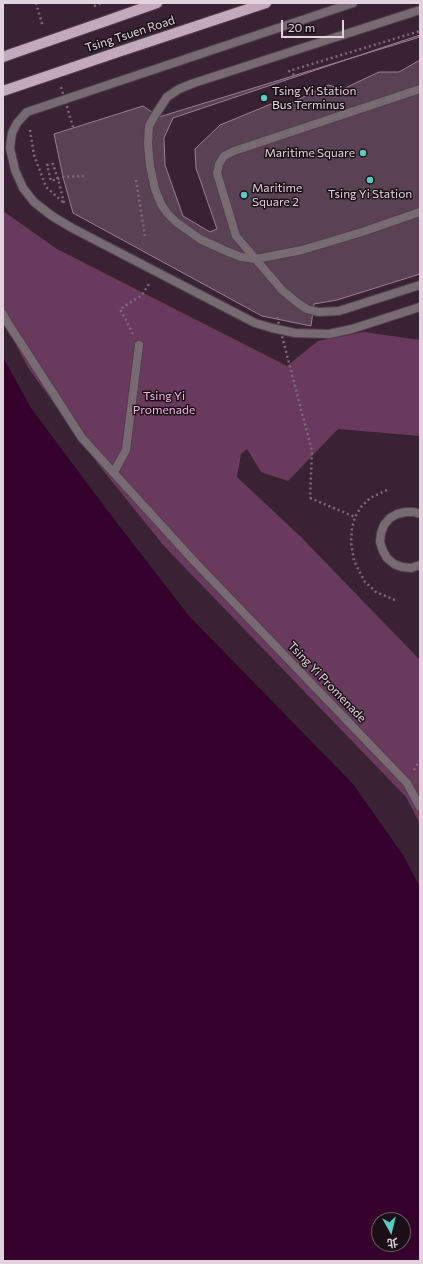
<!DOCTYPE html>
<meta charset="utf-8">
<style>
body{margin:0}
#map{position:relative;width:423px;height:1264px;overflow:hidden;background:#392233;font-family:Commissioner,"Noto Sans TC",sans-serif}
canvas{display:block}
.frame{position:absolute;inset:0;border:4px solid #e2d2dd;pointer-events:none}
.north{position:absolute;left:371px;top:1212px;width:40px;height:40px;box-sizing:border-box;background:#1a0f17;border:1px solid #6a5d66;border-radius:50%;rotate:172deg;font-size:11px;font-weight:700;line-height:16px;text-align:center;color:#e2d2dd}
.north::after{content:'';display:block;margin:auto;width:14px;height:18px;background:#56cec3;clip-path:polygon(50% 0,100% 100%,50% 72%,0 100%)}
.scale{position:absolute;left:281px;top:20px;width:63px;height:18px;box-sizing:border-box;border:2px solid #e2d2dd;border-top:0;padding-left:5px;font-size:12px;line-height:14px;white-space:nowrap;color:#e2d2dd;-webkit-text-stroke:3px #1a0f17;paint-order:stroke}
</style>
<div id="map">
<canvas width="423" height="1264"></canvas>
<div class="frame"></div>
<div class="north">北</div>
<div class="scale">20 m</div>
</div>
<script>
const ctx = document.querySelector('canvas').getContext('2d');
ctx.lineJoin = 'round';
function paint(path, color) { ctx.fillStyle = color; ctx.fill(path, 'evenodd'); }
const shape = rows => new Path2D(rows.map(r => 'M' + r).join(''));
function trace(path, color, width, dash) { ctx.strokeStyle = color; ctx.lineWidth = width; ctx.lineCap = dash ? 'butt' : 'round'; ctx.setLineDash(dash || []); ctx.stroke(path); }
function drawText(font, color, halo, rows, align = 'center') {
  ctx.font = font + ' Commissioner,sans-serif'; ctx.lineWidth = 3; ctx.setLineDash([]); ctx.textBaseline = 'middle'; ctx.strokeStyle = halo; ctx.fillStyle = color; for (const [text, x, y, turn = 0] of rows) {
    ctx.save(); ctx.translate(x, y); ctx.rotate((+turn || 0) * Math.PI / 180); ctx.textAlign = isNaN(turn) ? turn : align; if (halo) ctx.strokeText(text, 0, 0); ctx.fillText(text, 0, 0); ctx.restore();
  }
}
paint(shape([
 [3,211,57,249,287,366,318,341,364,332,420,340,420,436,338,429,288,481,261,472,247,449,241,454,237,477,301,537,420,660,420,824,406,797,164,546,98,464,29,369,3,321]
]), '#693a5d');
paint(shape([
 [3,357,31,408,104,506,189,616,353,784,403,855,420,887,420,1261,3,1261],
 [379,1220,403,1220,403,1244,379,1244]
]), '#35002b');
const building = shape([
 [420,35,420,60,399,72,379,72,343,89,328,85,285,106,271,104,220,125,195,149,196,168,217,229,210,232,183,216,165,165,164,138,173,118,420,35],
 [420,37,420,274,337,300,314,304,311,326,262,316,73,213,63,177,54,134,143,106,159,117,420,37]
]);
paint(building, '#5a4153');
trace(building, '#9b7e92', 1);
const service = shape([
 [353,3,27,112,17,123,12,133,10,148,15,170,23,188,34,202,52,216,72,228,255,323,272,328,295,333,329,334,352,329,420,307],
 [420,10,194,83,179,89,167,97,154,117,149,126,148,144,150,166,155,189,161,204,167,213,176,222,200,239,226,251,241,257,256,259,302,250,362,232,420,212],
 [420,89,234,151,224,156,219,164,217,173,236,236,282,290,299,304,307,309,318,312,339,311,420,285],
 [420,514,414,512,406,512,397,514,390,518,384,525,381,533,380,542,383,551,387,558,394,564,402,567,411,568,420,565]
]);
const pedestrian = shape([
 [3,314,6,320,82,438,193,560,407,783,420,807],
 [114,472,126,450,139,345]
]);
const primary = shape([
 [106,21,157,3],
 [115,53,266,3],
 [3,57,14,53]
]);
trace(service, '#543e4e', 10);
trace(pedestrian, '#543e4e', 10);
trace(primary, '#543e4e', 12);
trace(shape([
 [94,6,102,3],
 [294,75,289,71,420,31],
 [30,130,34,155,46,187,65,204],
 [136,180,145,236],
 [64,203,59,183,53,164,47,165,51,181,63,177,84,176],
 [133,334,120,309,142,295,149,284],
 [387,490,370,498,361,507,355,517,352,528,351,542,354,561,365,582,376,592,395,600],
 [310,498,355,517],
 [414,770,420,760]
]), '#7f6a79', 2.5, [2, 3]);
trace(service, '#776a73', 8);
trace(pedestrian, '#776a73', 8);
trace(primary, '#c3a9bb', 10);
const primaryBridge = shape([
 [14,53,106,21],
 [3,91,115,53]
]);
trace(primaryBridge, '#543e4e', 12, []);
trace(shape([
 [36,3,43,27],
 [61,87,73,127],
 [277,317,312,451,310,498]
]), '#7f6a79', 2.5, [2, 3]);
trace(primaryBridge, '#c3a9bb', 10);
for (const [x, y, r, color] of [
 [264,98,4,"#56cec3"],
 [363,153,4,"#56cec3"],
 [370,180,4,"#56cec3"],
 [244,195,4,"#56cec3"]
]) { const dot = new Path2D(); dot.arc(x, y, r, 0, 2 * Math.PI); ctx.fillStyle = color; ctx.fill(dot); trace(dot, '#1a0f17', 1.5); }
drawText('12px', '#e2d2dd', '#1a0f17', [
 ["Tsing Tsuen Road",130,34,-18],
 ["Tsing Yi Promenade",327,682,46]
]);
drawText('12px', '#e2d2dd', '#1a0f17', [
 ["Tsing Yi Station",272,91],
 ["Bus Terminus",272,105],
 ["Maritime Square",355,153,"right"],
 ["Maritime",252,188],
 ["Square 2",252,202],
 ["Tsing Yi Station",370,194,"center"]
], 'left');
drawText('12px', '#f9b2e5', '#1a0f17', [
 ["Tsing Yi",164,396],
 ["Promenade",164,410]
]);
</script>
